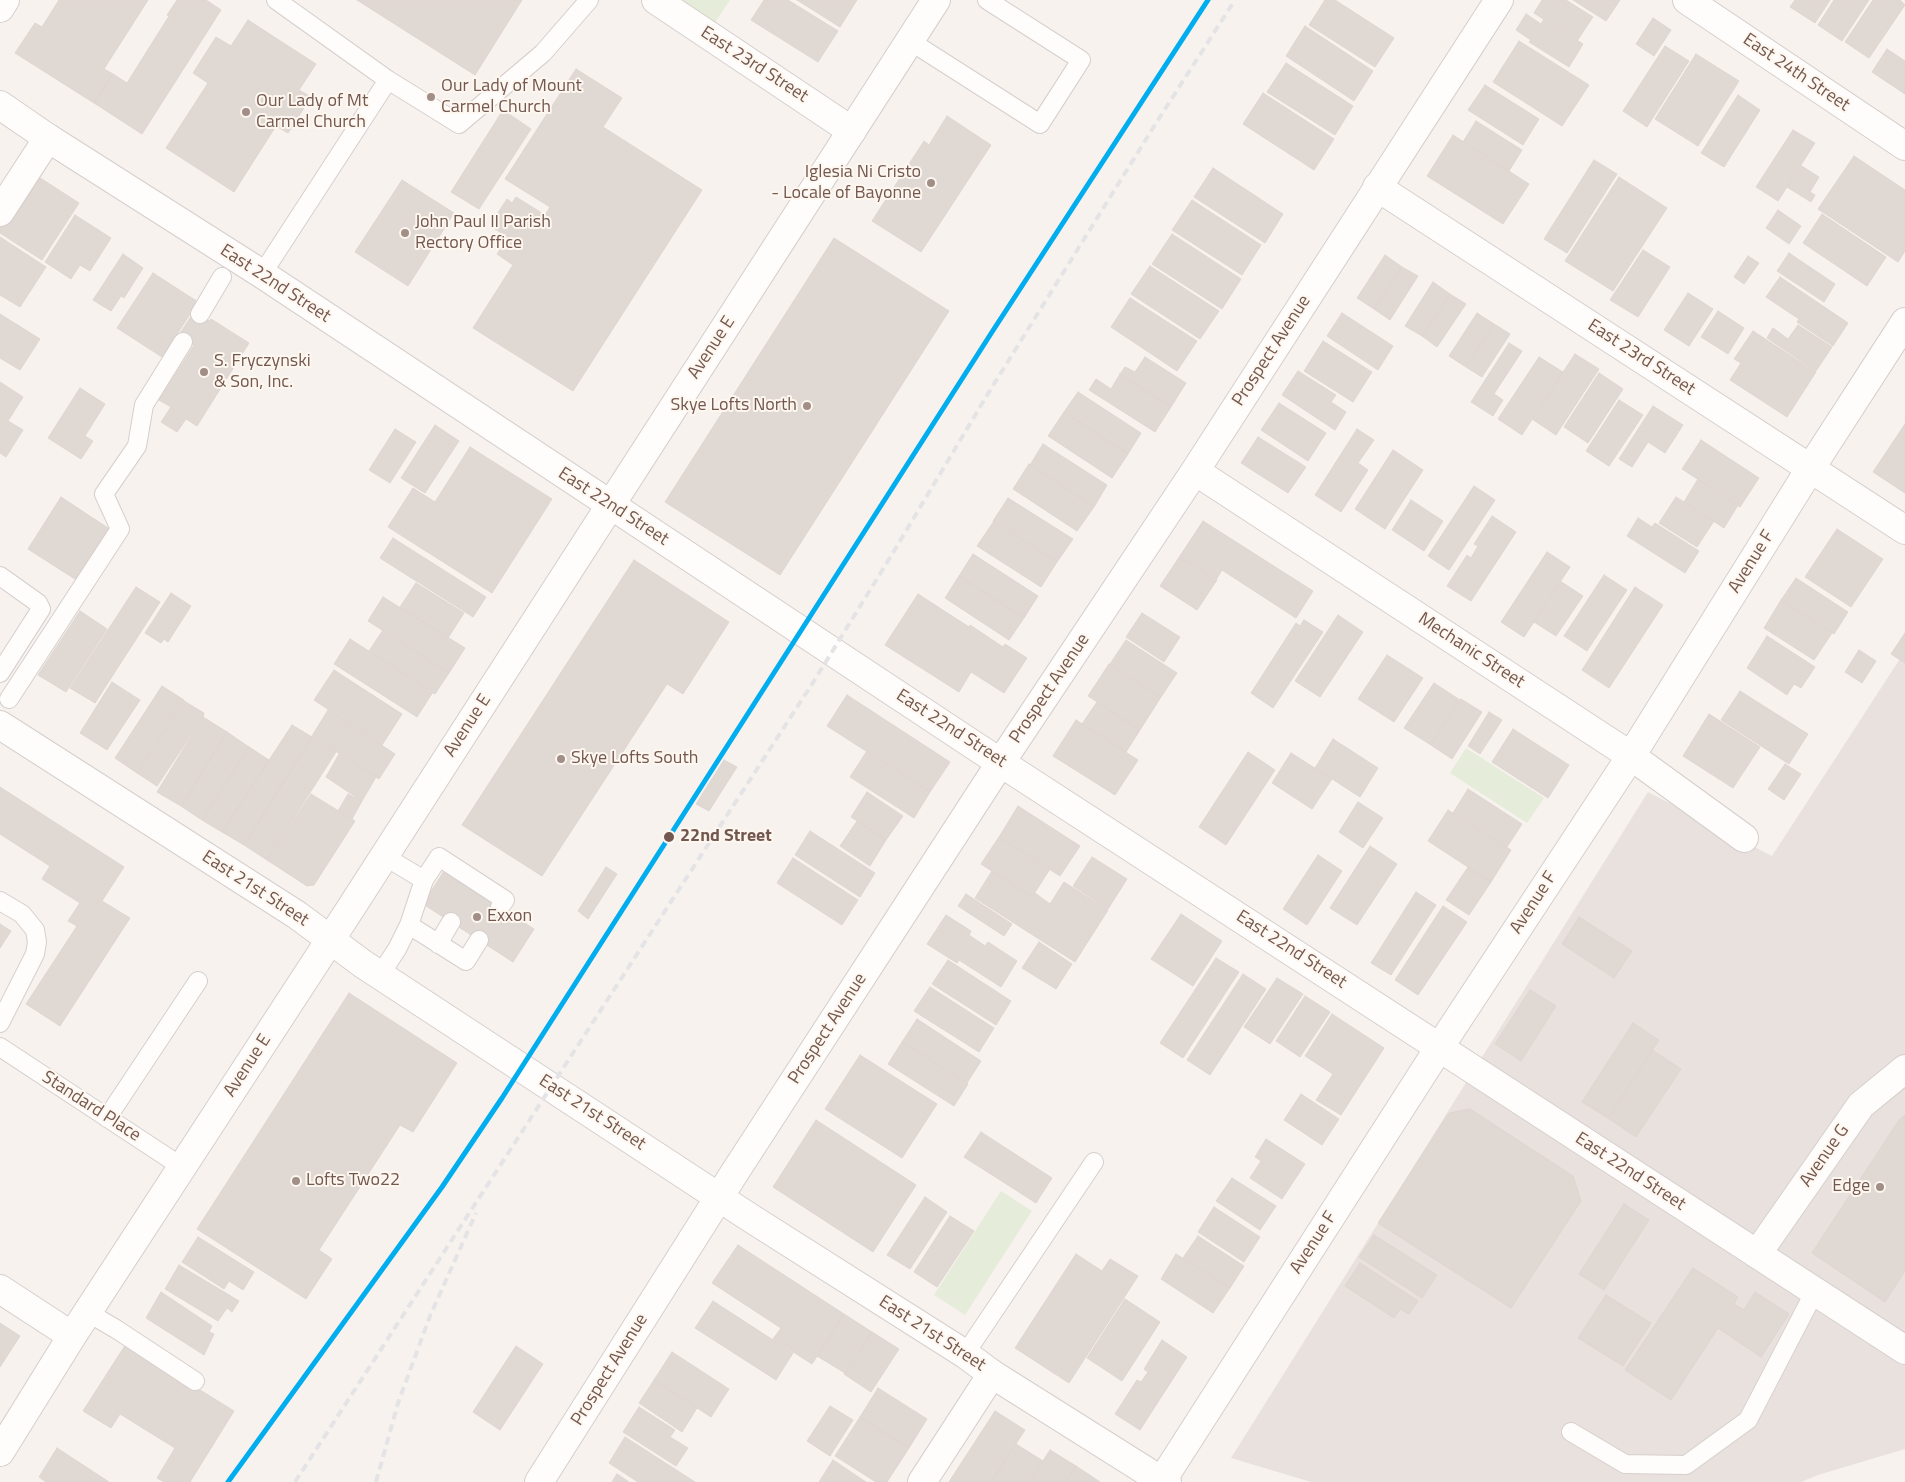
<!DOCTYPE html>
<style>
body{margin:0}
canvas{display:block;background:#f7f2ee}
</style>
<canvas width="1905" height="1482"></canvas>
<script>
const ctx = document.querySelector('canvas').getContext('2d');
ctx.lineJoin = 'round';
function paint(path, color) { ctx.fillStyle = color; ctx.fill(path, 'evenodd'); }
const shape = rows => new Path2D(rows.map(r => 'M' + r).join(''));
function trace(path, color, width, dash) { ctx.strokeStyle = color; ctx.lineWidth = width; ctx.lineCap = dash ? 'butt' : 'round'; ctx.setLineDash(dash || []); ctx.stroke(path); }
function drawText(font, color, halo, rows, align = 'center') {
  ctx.font = font + ' "Titillium Web",sans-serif'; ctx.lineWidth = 4; ctx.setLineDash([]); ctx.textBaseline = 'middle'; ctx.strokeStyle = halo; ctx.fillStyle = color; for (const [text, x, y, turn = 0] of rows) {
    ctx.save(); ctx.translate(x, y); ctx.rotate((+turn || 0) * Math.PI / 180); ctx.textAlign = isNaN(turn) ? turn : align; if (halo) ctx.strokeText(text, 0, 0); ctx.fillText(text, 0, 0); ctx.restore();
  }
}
paint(shape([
 [1905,651,1905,1449,1818,1475,1801,1482,1311,1482,1231,1458,1648,792,1772,856]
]), '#e8e1dd');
paint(shape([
 [671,0,730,0,712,27],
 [1466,748,1544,798,1527,823,1450,773],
 [1001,1191,1032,1211,965,1315,934,1295]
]), '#e6ecda');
const building = shape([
 [59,0,148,0,104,69,113,74,94,103,15,53,35,23,42,27,59,0],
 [177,0,206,0,221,10,142,134,94,103,113,74,127,83,169,16,167,15,177,0],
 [357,0,522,0,475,75,357,0],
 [764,0,788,0,838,31,818,62,751,20,764,0],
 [797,0,857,0,840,27,797,0],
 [1325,0,1335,0,1394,38,1375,67,1309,25,1325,0],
 [1542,0,1566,0,1593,17,1577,41,1534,13,1542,0],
 [1573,0,1620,0,1606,21,1573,0],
 [1795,0,1830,0,1815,23,1790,7,1795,0],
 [1834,0,1869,0,1842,41,1818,25,1834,0],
 [1873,0,1900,0,1905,5,1869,58,1845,42,1873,0],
 [1526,14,1541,24,1544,19,1583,44,1569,67,1529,42,1531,40,1516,30,1526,14],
 [1653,18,1671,30,1654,56,1636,44,1653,18],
 [248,20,316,64,299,90,311,97,288,133,276,126,234,192,166,148,208,83,193,73,216,37,231,46,248,20],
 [1305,26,1373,71,1354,101,1286,56,1305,26],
 [1519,41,1589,85,1562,126,1493,82,1519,41],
 [1665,46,1689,61,1647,127,1623,111,1665,46],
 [1887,49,1905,61,1905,94,1872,72,1887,49],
 [1696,54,1739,81,1698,146,1655,119,1696,54],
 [1286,63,1353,106,1335,135,1267,92,1286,63],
 [576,69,622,98,603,127,702,190,573,391,473,328,513,265,497,254,508,237,495,229,500,222,494,219,507,199,512,203,516,197,545,215,550,207,505,179,576,69],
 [1485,85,1539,119,1523,145,1468,110,1485,85],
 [1263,93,1334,139,1314,170,1243,124,1263,93],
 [1738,95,1760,110,1724,167,1701,153,1738,95],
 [503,110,531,129,479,209,451,192,503,110],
 [947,116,991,145,921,252,872,221,924,141,929,145,947,116],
 [1476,121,1522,150,1509,171,1463,142,1476,121],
 [1793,130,1815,143,1778,201,1756,187,1793,130],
 [1453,135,1529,184,1503,224,1427,176,1453,135],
 [1854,156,1905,190,1905,251,1898,262,1818,209,1854,156],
 [1594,160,1617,174,1567,253,1544,239,1594,160],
 [1800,165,1819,177,1810,192,1815,195,1811,202,1787,187,1800,165],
 [1213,168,1283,214,1265,243,1194,197,1213,168],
 [34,174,79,203,42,260,0,233,0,226,34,174],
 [1619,177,1667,208,1613,291,1565,261,1619,177],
 [402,180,454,213,408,286,355,252,402,180],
 [1192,200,1261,245,1242,275,1172,230,1192,200],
 [1778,210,1801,226,1789,244,1766,228,1778,210],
 [1822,214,1886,257,1867,286,1803,243,1822,214],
 [75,215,111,238,90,271,80,265,71,279,45,262,75,215],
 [1172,234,1241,279,1222,309,1152,264,1172,234],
 [0,237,46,267,20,307,0,295,0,237],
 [834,238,949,311,780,575,665,502,834,238],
 [1643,250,1670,267,1638,317,1610,300,1643,250],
 [1789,253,1835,284,1824,302,1777,271,1789,253],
 [123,254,143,268,124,298,121,296,111,311,93,300,123,254],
 [1385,255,1402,267,1374,309,1357,298,1385,255],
 [1748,256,1759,263,1744,284,1734,277,1748,256],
 [1150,266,1219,311,1200,339,1131,294,1150,266],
 [1402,267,1418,276,1390,320,1374,309,1402,267],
 [153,273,198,302,162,357,117,328,153,273],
 [1780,277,1848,323,1833,346,1797,322,1799,319,1766,297,1780,277],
 [1433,282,1450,294,1422,336,1405,326,1433,282],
 [1688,293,1713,309,1689,346,1664,330,1688,293],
 [1450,294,1466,304,1437,347,1422,336,1450,294],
 [1130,298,1197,341,1177,371,1111,327,1130,298],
 [1718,311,1744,328,1728,354,1701,337,1718,311],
 [194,312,209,321,211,319,249,343,197,426,186,419,177,432,161,422,171,407,159,400,194,345,178,336,194,312],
 [1342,313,1393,346,1378,370,1327,336,1342,313],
 [1477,313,1494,324,1466,367,1449,356,1477,313],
 [0,314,40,339,20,370,0,358,0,314],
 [1494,324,1510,334,1482,377,1466,367,1494,324],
 [1798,325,1832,347,1816,371,1767,338,1773,328,1788,339,1798,325],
 [1753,331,1816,372,1787,417,1730,380,1741,363,1734,359,1753,331],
 [1323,341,1372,372,1353,402,1304,371,1323,341],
 [1509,343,1522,351,1494,394,1503,400,1493,416,1471,402,1509,343],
 [1575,354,1599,369,1556,435,1532,419,1575,354],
 [1145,357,1186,383,1171,407,1120,374,1125,367,1135,372,1145,357],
 [1539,357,1563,372,1522,435,1498,419,1539,357],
 [1298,371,1336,395,1331,402,1346,412,1335,430,1282,395,1298,371],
 [1599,373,1623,389,1588,443,1564,427,1599,373],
 [1120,374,1171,407,1155,432,1089,390,1096,379,1111,389,1120,374],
 [0,382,23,397,8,421,23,430,6,457,0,453,0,382],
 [80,388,105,404,85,436,93,441,81,459,48,438,80,388],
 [1078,392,1141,433,1128,454,1064,412,1078,392],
 [1619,400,1643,415,1609,466,1586,451,1619,400],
 [1279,403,1326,433,1308,461,1261,430,1279,403],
 [1653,406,1683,425,1665,453,1648,442,1632,467,1619,459,1653,406],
 [1064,412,1128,454,1112,478,1048,436,1064,412],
 [1905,424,1905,493,1873,472,1905,424],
 [435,425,459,441,425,493,401,478,435,425],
 [395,429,416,442,390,483,369,470,395,429],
 [1357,429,1374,440,1358,463,1368,470,1341,512,1315,495,1357,429],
 [1258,437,1306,467,1288,493,1241,463,1258,437],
 [1701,440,1759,478,1740,507,1682,469,1701,440],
 [1043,444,1107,485,1094,507,1030,465,1043,444],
 [470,447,552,499,492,593,388,527,413,488,435,502,470,447],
 [1393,450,1423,470,1385,529,1355,509,1393,450],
 [1029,464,1094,507,1077,531,1013,489,1029,464],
 [1698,479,1738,505,1724,528,1684,502,1698,479],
 [1474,486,1495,500,1449,570,1428,556,1474,486],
 [61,497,111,530,78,581,28,549,61,497],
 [1676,497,1714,521,1697,547,1659,523,1676,497],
 [1008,498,1073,539,1057,562,993,521,1008,498],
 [1411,500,1443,521,1424,551,1392,530,1411,500],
 [1492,516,1516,532,1471,601,1447,586,1467,555,1471,558,1478,546,1474,544,1492,516],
 [1638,518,1652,527,1655,523,1699,551,1685,573,1627,536,1638,518],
 [994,521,1057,562,1041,587,977,546,994,521],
 [1203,521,1313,591,1296,618,1222,570,1216,580,1180,556,1203,521],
 [1837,529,1883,559,1851,607,1805,577,1837,529],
 [393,538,486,597,473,617,380,558,393,538],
 [1547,552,1570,567,1524,637,1501,622,1547,552],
 [973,554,1038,596,1024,618,959,576,973,554],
 [1180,556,1217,580,1197,610,1160,586,1180,556],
 [634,560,729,622,683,694,667,684,542,876,462,825,634,560],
 [1604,575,1627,590,1587,651,1564,636,1604,575],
 [959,576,1024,618,1009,640,945,598,959,576],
 [1796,578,1848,612,1834,634,1781,600,1796,578],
 [1560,581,1583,596,1556,636,1534,622,1560,581],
 [416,583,464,613,448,638,400,607,416,583],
 [136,587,160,602,95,703,70,688,136,587],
 [1635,587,1663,605,1609,688,1582,670,1635,587],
 [171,593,191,606,168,642,164,639,161,643,145,633,171,593],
 [918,594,969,627,970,625,1003,647,1005,644,1027,658,1004,693,971,672,959,692,885,645,918,594],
 [383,597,465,648,449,673,368,621,383,597],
 [1781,600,1832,633,1814,660,1764,628,1781,600],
 [80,611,107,629,66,692,38,675,80,611],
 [1142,613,1180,637,1164,662,1126,637,1142,613],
 [1338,615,1363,632,1320,697,1295,681,1338,615],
 [1304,620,1323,632,1273,708,1251,693,1296,623,1300,626,1304,620],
 [383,630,449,673,435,694,369,651,383,630],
 [1905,633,1905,663,1891,654,1905,633],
 [1767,636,1815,667,1801,688,1794,684,1787,695,1747,668,1767,636],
 [350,639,433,692,417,717,334,664,350,639],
 [1126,640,1177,673,1161,697,1110,664,1126,640],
 [1859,650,1876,661,1862,683,1845,672,1859,650],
 [1387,655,1423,678,1394,722,1358,699,1387,655],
 [1109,664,1161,697,1140,730,1088,696,1109,664],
 [334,670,402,714,382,745,314,700,334,670],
 [112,682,140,700,107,750,80,733,112,682],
 [1434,683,1460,700,1431,745,1404,728,1434,683],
 [162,686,184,700,137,773,115,758,162,686],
 [1740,691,1808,734,1789,764,1721,720,1740,691],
 [847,695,950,762,930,792,827,726,847,695],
 [1461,699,1482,712,1452,759,1431,745,1461,699],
 [184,701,204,713,203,717,157,786,137,773,184,701],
 [1097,702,1140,730,1126,752,1082,724,1097,702],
 [328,710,395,754,379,779,312,736,328,710],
 [1489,712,1502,720,1480,754,1468,746,1489,712],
 [1709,714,1760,747,1733,788,1683,756,1709,714],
 [203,717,227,732,181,806,157,792,203,717],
 [1076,720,1138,760,1115,795,1053,756,1076,720],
 [292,725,312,737,244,845,222,832,292,725],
 [1513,729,1569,765,1548,798,1492,762,1513,729],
 [227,732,249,747,202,820,181,806,227,732],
 [312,737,336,752,267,860,244,845,312,737],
 [1333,739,1378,768,1360,797,1315,768,1333,739],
 [249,747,269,760,222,832,202,820,249,747],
 [867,751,930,792,914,818,850,777,867,751],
 [1248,752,1275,770,1226,845,1199,827,1248,752],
 [1291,753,1332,779,1312,809,1272,783,1291,753],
 [339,754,376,777,362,801,326,777,339,754],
 [724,760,737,767,709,811,696,804,724,760],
 [1785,764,1801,774,1784,800,1768,789,1785,764],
 [0,787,124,867,102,901,130,918,60,1026,26,1004,77,926,68,921,80,903,42,879,50,866,0,834,0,787],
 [1468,789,1522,824,1507,847,1453,813,1468,789],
 [867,792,903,816,886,840,851,817,867,792],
 [311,794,355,821,314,885,307,886,267,860,311,794],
 [348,794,362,801,352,819,338,811,348,794],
 [1358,802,1383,818,1363,848,1339,832,1358,802],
 [1018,806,1080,846,1060,876,999,837,1018,806],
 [1448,810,1511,850,1491,882,1428,841,1448,810],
 [857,821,886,840,870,866,840,846,857,821],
 [810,831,875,873,860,897,795,855,810,831],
 [999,837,1050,869,1032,897,981,864,999,837],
 [1370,846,1397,864,1357,925,1330,908,1370,846],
 [1318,855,1342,871,1307,925,1283,909,1318,855],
 [1092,857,1127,879,1108,909,1073,886,1092,857],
 [793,858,858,900,842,925,777,883,793,858],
 [606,867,617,874,588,919,578,911,606,867],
 [1468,867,1491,882,1469,915,1446,900,1468,867],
 [444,871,534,929,513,962,423,904,444,871],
 [992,871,1032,897,1035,893,1050,904,1064,882,1108,910,1075,962,975,898,992,871],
 [1416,892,1436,905,1391,975,1371,963,1416,892],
 [966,894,1012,924,1004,936,958,906,966,894],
 [1443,906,1467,922,1418,995,1395,980,1443,906],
 [1181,914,1222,941,1193,986,1151,959,1181,914],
 [946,915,971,931,969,935,985,946,988,942,1017,961,1001,987,959,960,957,963,927,944,946,915],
 [1579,917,1632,951,1614,978,1562,944,1579,917],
 [0,924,11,931,0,948,0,924],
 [1039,942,1072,964,1056,989,1022,968,1039,942],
 [1216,958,1239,972,1183,1058,1160,1043,1216,958],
 [948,960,1011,1001,996,1025,932,984,948,960],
 [1243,974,1266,989,1210,1075,1187,1060,1243,974],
 [1277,978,1303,994,1270,1044,1244,1027,1277,978],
 [930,987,994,1028,979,1052,914,1011,930,987],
 [1530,990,1556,1006,1521,1061,1495,1044,1530,990],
 [349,993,457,1063,413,1132,400,1125,319,1250,332,1259,306,1299,197,1229,349,993],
 [1305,996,1330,1012,1300,1057,1276,1041,1305,996],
 [1332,1014,1384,1048,1341,1115,1316,1100,1333,1074,1305,1056,1332,1014],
 [917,1019,981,1061,967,1083,902,1042,917,1019],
 [1633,1023,1659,1040,1608,1118,1582,1102,1633,1023],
 [902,1042,968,1084,954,1106,888,1064,902,1042],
 [1652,1050,1681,1069,1636,1137,1608,1118,1652,1050],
 [860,1055,937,1104,902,1158,825,1109,860,1055],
 [1301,1094,1339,1119,1322,1145,1284,1120,1301,1094],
 [1470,1109,1573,1176,1581,1201,1511,1308,1378,1223,1449,1113,1470,1109],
 [1905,1115,1905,1271,1885,1302,1812,1253,1899,1120,1905,1115],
 [816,1120,916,1185,873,1252,773,1187,816,1120],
 [981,1132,1052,1178,1036,1203,964,1157,981,1132],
 [1266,1139,1305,1164,1282,1199,1250,1178,1261,1161,1255,1157,1266,1139],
 [1232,1178,1276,1206,1260,1230,1216,1201,1232,1178],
 [925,1197,947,1212,910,1269,887,1255,925,1197],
 [1624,1204,1649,1220,1604,1290,1579,1274,1624,1204],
 [1214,1207,1260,1237,1244,1262,1198,1232,1214,1207],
 [950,1216,974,1231,937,1287,914,1272,950,1216],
 [1374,1235,1437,1275,1422,1298,1359,1257,1374,1235],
 [1198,1236,1244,1266,1230,1288,1183,1258,1198,1236],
 [198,1237,254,1272,243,1290,229,1281,224,1289,182,1262,198,1237],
 [738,1245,844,1314,812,1364,773,1339,781,1328,712,1283,738,1245],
 [1076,1254,1102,1271,1110,1259,1138,1276,1069,1383,1015,1348,1076,1254],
 [1176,1254,1230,1288,1213,1313,1161,1279,1176,1254],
 [1360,1263,1418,1301,1409,1314,1400,1309,1394,1318,1345,1286,1360,1263],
 [179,1265,239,1301,232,1312,227,1308,218,1321,165,1289,179,1265],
 [1693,1268,1738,1297,1734,1304,1744,1310,1755,1292,1789,1314,1761,1357,1718,1328,1671,1400,1625,1370,1693,1268],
 [161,1292,212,1326,209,1332,214,1334,204,1355,146,1318,161,1292],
 [1606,1295,1651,1323,1623,1366,1578,1338,1606,1295],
 [1125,1299,1160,1322,1122,1381,1087,1358,1125,1299],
 [713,1301,793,1353,776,1380,695,1328,713,1301],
 [844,1314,872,1332,845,1373,817,1356,844,1314],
 [0,1323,20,1336,0,1367,0,1323],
 [872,1332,899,1349,871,1392,844,1374,872,1332],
 [1162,1340,1187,1357,1140,1430,1115,1414,1137,1380,1141,1382,1148,1372,1144,1369,1162,1340],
 [126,1344,234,1411,190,1482,164,1482,157,1478,175,1448,120,1414,111,1428,83,1411,126,1344],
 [516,1346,543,1364,500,1430,473,1412,516,1346],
 [672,1352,729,1389,711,1417,654,1380,672,1352],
 [654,1380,697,1408,682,1432,639,1403,654,1380],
 [878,1388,927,1419,909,1448,860,1417,878,1388],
 [830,1406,853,1420,830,1456,807,1441,830,1406],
 [639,1407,675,1430,670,1437,688,1448,676,1466,623,1432,639,1407],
 [995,1411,1025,1430,991,1482,949,1482,995,1411],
 [860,1417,909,1448,887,1482,876,1482,835,1456,860,1417],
 [625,1437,695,1482,638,1482,609,1463,625,1437],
 [1016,1444,1043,1461,1029,1482,991,1482,1016,1444],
 [57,1448,109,1482,46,1482,39,1477,57,1448],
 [1050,1450,1076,1466,1065,1482,1029,1482,1050,1450],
 [833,1460,866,1482,819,1482,833,1460],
 [1076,1466,1100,1482,1065,1482,1076,1466],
 [617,1474,629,1482,612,1482,617,1474]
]);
paint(building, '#e0d8d3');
trace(building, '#dfd5d1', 1);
const service = shape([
 [276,0,388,80],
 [910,41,1040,124,1081,60,987,0],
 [262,274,388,80,459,124,543,53,589,0],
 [200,314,222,277],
 [0,576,38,603,41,609,0,673],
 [9,699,120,529,104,494,137,446,144,405,183,342],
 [384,856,424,880,439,857,505,900,500,907],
 [0,901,22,914,35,930,37,942,35,954,0,1023],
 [409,925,466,961,479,940],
 [438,944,451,922],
 [380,975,397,949,409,925,424,880],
 [0,1047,182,1167],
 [107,1118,198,981],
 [87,1312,116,1329,195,1381],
 [965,1354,1094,1162],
 [1571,1432,1625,1464,1686,1465,1748,1420,1815,1291]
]);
const minor = shape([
 [656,0,852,131],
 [1687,0,1905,146],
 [0,8,5,0],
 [1377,187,1905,530],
 [0,212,48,138],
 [1195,471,1631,756,1744,838],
 [1757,1254,1861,1105,1905,1069],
 [0,1289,72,1336],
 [539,1482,735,1172,1001,762,1195,471,1499,0],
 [922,1482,992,1374],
 [1161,1482,1439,1048,1631,756,1810,469,1905,322]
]);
const tertiary = shape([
 [0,105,48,138,262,274,975,746,1905,1350],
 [0,725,297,915,363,964,749,1217,965,1354,992,1374,1162,1481,1167,1482]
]);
const secondary = shape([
 [0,1452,72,1336,347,914,936,0]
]);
trace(service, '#d6cfcc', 20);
trace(minor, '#d6cfcc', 30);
trace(tertiary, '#d6cfcc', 30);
trace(secondary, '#d6ceca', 30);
trace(service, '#fefdfc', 18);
trace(minor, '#fefdfc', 28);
trace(tertiary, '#fefdfc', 28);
trace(secondary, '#fefdfc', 28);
trace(shape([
 [295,1482,814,681,891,556,989,392,1158,120,1235,0],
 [376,1482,398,1403,430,1316,476,1213]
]), '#e4e3e5', 4, [8, 5]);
trace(shape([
 [228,1482,442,1187,502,1098,992,332,1208,0]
]), '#00aeef', 5);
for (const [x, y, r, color] of [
 [431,97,5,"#a18e87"],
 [246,112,5,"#a18e87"],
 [931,183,5,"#a18e87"],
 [405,233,5,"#a18e87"],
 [204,372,5,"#a18e87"],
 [807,406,5,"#a18e87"],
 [561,759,5,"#a18e87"],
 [669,837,6,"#73584f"],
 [477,917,5,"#a18e87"],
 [296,1181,5,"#a18e87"],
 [1880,1187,5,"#a18e87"]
]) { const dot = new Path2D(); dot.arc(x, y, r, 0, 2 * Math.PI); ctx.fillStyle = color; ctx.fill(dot); trace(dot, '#fef7f0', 2); }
drawText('18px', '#73584f', '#fef7f0', [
 ["East 23rd Street",754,65,33],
 ["East 24th Street",1796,73,34],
 ["East 22nd Street",275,284,33],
 ["Avenue E",712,348,-57],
 ["Prospect Avenue",1272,351,-57],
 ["East 23rd Street",1641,358,33],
 ["East 22nd Street",613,507,33],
 ["Avenue F",1752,562,-58],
 ["Mechanic Street",1471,651,33],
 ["Prospect Avenue",1050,689,-56],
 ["Avenue E",468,726,-57],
 ["East 22nd Street",951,729,33],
 ["East 21st Street",255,889,33],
 ["Avenue F",1534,903,-57],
 ["East 22nd Street",1291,950,33],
 ["Prospect Avenue",828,1029,-57],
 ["Avenue E",248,1066,-57],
 ["Standard Place",91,1107,33],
 ["East 21st Street",592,1113,33],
 ["Avenue G",1825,1156,-55],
 ["East 22nd Street",1630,1172,33],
 ["Avenue F",1314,1243,-57],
 ["East 21st Street",932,1334,33],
 ["Prospect Avenue",610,1370,-58]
]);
drawText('18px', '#73584f', '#fef7f0', [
 ["Our Lady of Mount",441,87],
 ["Carmel Church",441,108],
 ["Our Lady of Mt",256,102],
 ["Carmel Church",256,123],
 ["Iglesia Ni Cristo",921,173,"right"],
 ["- Locale of Bayonne",921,194,"right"],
 ["John Paul II Parish",415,223],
 ["Rectory Office",415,244],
 ["S. Fryczynski",214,362],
 ["& Son, Inc.",214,383],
 ["Skye Lofts North",797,406,"right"],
 ["Skye Lofts South",571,759],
 ["Exxon",487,917],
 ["Lofts Two22",306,1181],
 ["Edge",1870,1187,"right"]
], 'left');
drawText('bold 18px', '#73584f', '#fef7f0', [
 ["22nd Street",680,837]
], 'left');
</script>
